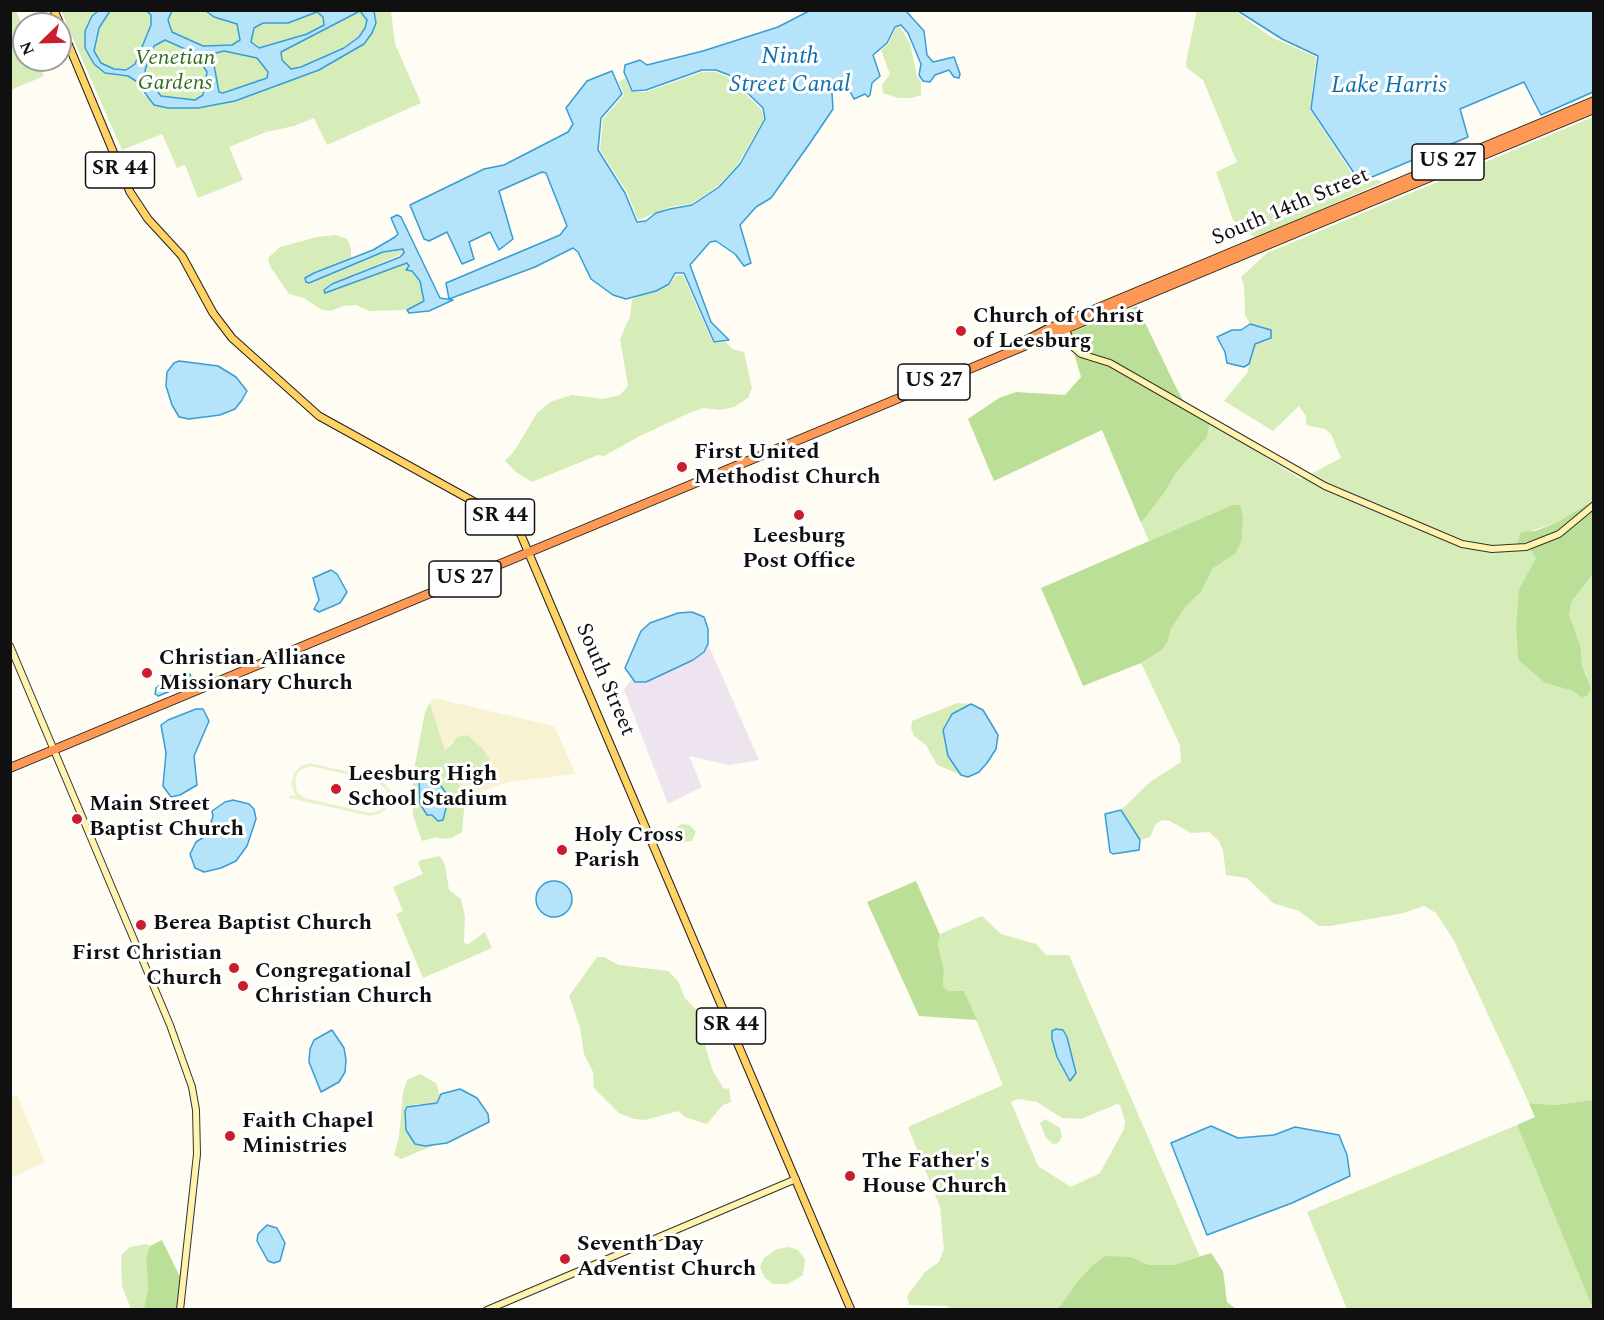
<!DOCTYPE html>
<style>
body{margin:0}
#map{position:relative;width:1604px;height:1320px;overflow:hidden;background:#fffcf3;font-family:Spectral,serif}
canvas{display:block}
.frame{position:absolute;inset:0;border:12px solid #101010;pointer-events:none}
.north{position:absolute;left:12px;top:12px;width:60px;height:60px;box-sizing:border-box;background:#fff;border:2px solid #9f9f9f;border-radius:50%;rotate:247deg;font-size:16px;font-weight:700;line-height:24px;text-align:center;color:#101010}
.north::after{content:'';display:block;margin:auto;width:21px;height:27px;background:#ca1e2e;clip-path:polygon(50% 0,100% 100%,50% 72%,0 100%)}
</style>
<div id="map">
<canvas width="1604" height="1320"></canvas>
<div class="frame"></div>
<div class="north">N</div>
</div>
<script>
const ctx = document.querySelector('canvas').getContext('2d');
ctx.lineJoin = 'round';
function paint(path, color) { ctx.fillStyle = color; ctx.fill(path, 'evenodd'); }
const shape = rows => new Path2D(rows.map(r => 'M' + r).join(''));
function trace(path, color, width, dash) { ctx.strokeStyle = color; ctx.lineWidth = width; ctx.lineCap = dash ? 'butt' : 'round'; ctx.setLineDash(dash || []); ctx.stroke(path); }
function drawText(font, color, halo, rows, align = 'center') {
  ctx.font = font + ' Spectral,serif'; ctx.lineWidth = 6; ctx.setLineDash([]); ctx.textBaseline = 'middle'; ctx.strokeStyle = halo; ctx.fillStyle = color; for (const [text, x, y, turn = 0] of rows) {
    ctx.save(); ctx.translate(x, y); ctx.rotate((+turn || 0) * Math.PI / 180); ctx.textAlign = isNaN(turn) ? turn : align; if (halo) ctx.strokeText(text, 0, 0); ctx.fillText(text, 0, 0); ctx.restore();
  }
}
paint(shape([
 [708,644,759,760,729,765,689,756,702,787,668,804,624,690,632,679,635,682,646,682,693,660,704,652]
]), '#ede4ef');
paint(shape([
 [434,698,554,726,576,774,508,782,465,798,453,769,478,769,490,760,452,741,445,752,430,703],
 [17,1095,45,1162,11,1178,11,1096]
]), '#f7f2d1');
paint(shape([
 [110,10,147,11,151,15,151,25,135,64,126,70,114,69,101,63,94,51,99,29],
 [1197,10,1235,11,1271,37,1316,57,1310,110,1358,183,1378,180,1383,182,1256,238,1233,220,1216,172,1237,162,1203,80,1187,68,1186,62],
 [11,11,16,11,24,29,24,60,37,60,44,76,11,90],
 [61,11,98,11,92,16,94,64,118,76,128,76,136,81,144,96,198,108,235,101,319,70,364,44,372,33,375,23,374,11,391,11,395,44,421,103,327,145,314,118,294,126,266,132,229,147,243,180,198,198,185,165,177,168,162,134,122,150],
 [172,11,206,11,214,17,233,21,237,24,240,40,232,45,203,46,194,43,172,32,168,20],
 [360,11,367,20,365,28,359,37,344,48,301,67,291,69,282,60,281,52],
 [318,12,323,17,324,25,307,34,259,48,251,42,254,28,263,23,288,23],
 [900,27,910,43,917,76,921,82,921,95,912,98,898,98,883,93,882,85,890,74,881,50,888,44,896,28],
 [165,40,185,49,200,61,207,72,203,95,195,100,161,96,146,76,145,70,154,46],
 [224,51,257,58,268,72,267,78,223,93,219,92,212,54],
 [702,72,716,72,728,77,761,109,764,119,738,164,718,186,691,204,670,207,638,220,627,192,600,150,603,119,624,95,619,82,625,78,631,92,646,92],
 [1593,117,1593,501,1554,524,1524,533,1516,546,1471,544,1342,492,1309,475,1341,458,1331,434,1325,429,1306,425,1306,416,1299,406,1273,431,1224,401,1247,373,1255,344,1267,341,1267,330,1250,324,1245,315,1244,285,1241,277,1267,253],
 [336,235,347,239,351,248,351,258,314,273,397,249,403,249,404,253,332,284,325,289,326,292,407,262,409,266,407,270,412,271,420,281,424,301,407,310,369,311,356,305,343,306,331,311,322,310,304,298,289,294,270,266,268,258,280,247,317,237],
 [676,275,683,275,713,343,726,342,732,349,744,352,752,388,748,398,734,407,720,410,703,408,687,414,640,436,604,456,598,455,532,482,516,472,505,461,515,450,537,413,550,402,572,395,603,399,620,395,628,386,620,339,630,316,632,299,670,285],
 [1210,422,1301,479,1305,477,1340,496,1450,541,1531,550,1537,558,1530,572,1516,628,1518,660,1545,683,1573,691,1581,697,1587,675,1582,665,1581,648,1569,614,1572,601,1593,574,1593,1100,1554,1105,1529,1103,1453,939,1436,913,1424,906,1404,913,1330,926,1319,926,1299,911,1273,903,1247,878,1226,875,1223,850,1219,841,1209,832,1191,833,1170,821,1162,820,1155,825,1150,837,1140,840,1121,810,1150,782,1181,762,1180,745,1141,663,1162,650,1168,641,1171,629,1186,606,1201,592,1213,568,1242,539,1243,517,1232,505,1149,541,1141,523,1165,492,1176,473,1207,437],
 [430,703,445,751,458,737,467,735,483,749,490,760,478,769,453,770,465,798,462,832,452,838,441,839,437,837,422,841,413,815,413,775,425,712],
 [427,772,435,778,449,801,443,819,432,815,420,804,419,779],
 [957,703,971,704,952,714,948,756,961,775,937,765,926,745,914,736,911,728,912,721],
 [681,824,690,825,696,832,692,841,668,843,667,835],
 [440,856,445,865,449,890,461,899,465,916,464,942,467,945,485,932,492,948,423,978,396,914,403,911,393,887,423,874,418,863,421,860],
 [982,916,1001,934,1036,944,1046,955,1069,955,1200,1257,1174,1265,1149,1265,1131,1257,1077,1282,1058,1309,953,1310,947,1306,909,1305,907,1296,925,1272,939,1262,944,1249,940,1207,908,1127,1003,1085,964,991,947,991,943,986,944,969,938,944,940,934],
 [1018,1099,1037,1102,1062,1118,1081,1119,1117,1104,1120,1105,1125,1121,1124,1129,1100,1173,1071,1187,1038,1166,1011,1102],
 [597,957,604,957,619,965,668,971,678,981,685,998,702,1016,705,1024,703,1039,713,1071,724,1089,729,1088,731,1102,723,1105,707,1124,685,1117,678,1111,645,1120,634,1119,619,1113,594,1088,593,1072,584,1054,580,1027,569,996],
 [420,1074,436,1083,441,1099,433,1105,416,1104,405,1111,406,1130,425,1146,435,1145,401,1159,394,1155,399,1137,403,1092,407,1080],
 [1045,1119,1060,1128,1062,1137,1058,1143,1053,1144,1046,1138,1040,1123],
 [1517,1125,1593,1309,1347,1309,1307,1212],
 [146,1244,150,1246,146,1258,148,1288,146,1306,144,1309,131,1309,122,1286,121,1255,130,1247],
 [789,1247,798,1250,805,1259,803,1275,788,1284,773,1284,765,1278,760,1267,764,1258,777,1249]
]), '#d6edb9');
paint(shape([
 [1137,306,1175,385,1184,402,1082,352,1069,333],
 [1073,350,1109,365,1210,422,1207,437,1176,473,1165,492,1141,523,1102,430,994,481,968,419,999,398,1016,392,1065,395,1081,377],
 [1593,501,1558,532,1516,546,1521,532,1535,531,1554,524],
 [1232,505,1240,505,1243,517,1242,539,1236,553,1213,568,1201,592,1186,606,1171,629,1168,641,1162,650,1141,663,1083,686,1041,588],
 [1593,508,1593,574,1572,601,1569,614,1581,648,1582,665,1591,688,1587,696,1581,697,1573,691,1545,683,1518,660,1516,628,1519,590,1536,558,1531,550,1520,550,1567,531],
 [916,881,940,935,938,945,944,969,943,986,948,991,964,991,977,1020,919,1016,867,902],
 [1593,1100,1594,1100,1593,1309,1517,1125,1535,1117,1529,1103,1554,1105],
 [162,1240,181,1279,178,1309,144,1310,148,1288,146,1258,150,1246],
 [1211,1253,1223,1271,1227,1302,1236,1309,1058,1309,1077,1282,1093,1265,1106,1256,1131,1257,1149,1265,1174,1265]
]), '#bbdf97');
paint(shape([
 [310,763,381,779,391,791,388,806,382,813,370,816,289,798,290,795,296,796,291,785,294,773,301,766],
 [310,766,377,781,386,790,387,802,380,810,370,813,305,798,297,792,295,779,300,770]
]), '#e7f3cc');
const water = shape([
 [98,11,110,11,99,28,94,51,101,63,114,69,126,70,135,64,151,25,151,15,147,11,172,11,168,20,172,32,203,46,232,45,240,40,237,24,214,17,206,11,374,11,376,23,372,33,364,44,319,70,235,101,198,108,168,108,154,105,136,81,128,76,105,73,94,64,85,48,85,31,92,16,98,11],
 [360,11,367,20,365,28,359,37,344,48,301,67,291,69,282,60,281,52,360,11],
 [317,12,323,17,324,25,307,34,259,48,251,42,254,28,263,23,288,23,317,12],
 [165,40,185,49,200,61,207,72,203,95,195,100,161,96,146,76,145,70,154,46,165,40],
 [224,51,257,58,268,72,267,78,223,93,219,92,212,54,224,51],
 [809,11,906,11,924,31,927,55,933,62,954,57,960,74,959,78,954,77,949,70,935,75,930,82,923,81,919,75,921,64,908,33,901,25,895,27,887,43,873,55,880,76,872,83,870,95,868,97,865,94,854,99,845,82,832,93,833,109,810,143,771,198,756,207,740,225,751,263,744,266,735,254,716,241,710,242,690,265,711,322,729,340,714,342,684,273,675,273,669,284,656,291,626,299,613,295,591,279,578,252,573,248,535,267,449,299,446,283,560,235,567,226,546,173,542,172,499,191,513,239,499,250,490,232,469,242,474,259,462,264,447,232,429,241,424,239,410,205,484,169,504,165,568,132,573,124,566,108,587,81,612,71,622,94,601,118,598,150,625,193,637,222,646,221,656,213,670,209,692,205,719,187,740,164,765,119,763,108,729,75,716,70,702,70,646,90,632,91,624,72,625,65,640,60,647,65,703,51,778,27,809,11],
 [1238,11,1593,11,1593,92,1541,115,1524,82,1460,109,1468,137,1360,182,1311,109,1318,56,1282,39,1238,11],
 [397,215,401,217,440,298,453,300,429,311,409,313,407,310,424,301,420,281,412,271,406,270,409,266,407,263,325,293,324,290,332,284,400,257,404,253,403,249,383,252,309,283,306,282,305,278,314,273,373,250,395,237,398,234,391,218,397,215],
 [1250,324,1271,330,1271,338,1255,344,1249,364,1244,367,1227,363,1225,352,1217,337,1232,330,1241,330,1250,324],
 [179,361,218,366,236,377,247,391,242,400,235,409,220,415,189,419,179,417,172,405,166,386,167,372,174,363,179,361],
 [331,570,337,574,347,592,340,603,319,612,314,609,319,600,313,578,331,570],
 [692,612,704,617,708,629,708,644,704,652,693,660,646,682,635,682,625,668,641,631,650,623,678,613,692,612],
 [180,673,190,674,193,682,158,696,155,694,156,688,170,676,180,673],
 [971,704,983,710,998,735,996,749,987,763,979,772,968,777,961,775,948,756,943,730,952,714,971,704],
 [196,709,203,709,209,721,194,756,197,785,180,795,171,797,163,786,166,753,161,725,168,720,196,709],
 [425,771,435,778,449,797,443,820,438,821,432,815,427,815,420,804,419,779,425,771],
 [233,800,249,804,254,809,256,819,247,846,236,861,221,868,204,872,195,868,190,854,196,842,207,835,213,816,212,811,225,802,233,800],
 [1121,810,1140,840,1139,850,1113,854,1110,852,1105,814,1121,810],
 '536 899a18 18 0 1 1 36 0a18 18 0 1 1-36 0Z',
 [1056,1029,1063,1030,1067,1037,1076,1073,1070,1081,1057,1057,1052,1039,1052,1031,1056,1029],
 [332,1030,344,1048,346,1060,345,1072,339,1082,321,1092,309,1062,310,1049,314,1040,332,1030],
 [460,1089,477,1098,488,1114,489,1122,447,1143,425,1146,415,1144,406,1130,405,1111,407,1107,437,1103,441,1094,460,1089],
 [1211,1126,1238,1138,1274,1135,1295,1127,1339,1135,1347,1155,1350,1176,1292,1203,1207,1235,1171,1143,1211,1126],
 [267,1225,277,1228,285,1243,280,1261,274,1263,268,1261,257,1241,258,1234,267,1225]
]);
paint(water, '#b4e3fa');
trace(water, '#369dd6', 1.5);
const secondary = shape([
 [1064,326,1074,348,1081,354,1110,363,1325,486,1462,544,1492,549,1526,547,1559,534,1594,505],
 [10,646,170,1025,192,1087,196,1110,197,1154,180,1310],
 [487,1310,796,1179]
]);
const primary = shape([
 [54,10,130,192,148,219,182,256,213,313,232,338,319,416,498,515,515,526,521,535,851,1310]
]);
const highway = shape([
 [1019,344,1050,328,1594,101],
 [10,768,1594,109]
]);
trace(secondary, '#323232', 8);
trace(primary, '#212121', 9);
trace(highway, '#212121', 10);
trace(secondary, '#fff3ae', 6);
trace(primary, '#ffd263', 7);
trace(highway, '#fd9954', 8);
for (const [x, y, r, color] of [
 [961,331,6,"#ca1e2e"],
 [682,467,6,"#ca1e2e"],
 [799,515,6,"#ca1e2e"],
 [147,673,6,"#ca1e2e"],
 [336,789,6,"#ca1e2e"],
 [77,819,6,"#ca1e2e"],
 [562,850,6,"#ca1e2e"],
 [141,925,6,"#ca1e2e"],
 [234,968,6,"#ca1e2e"],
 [243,986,6,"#ca1e2e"],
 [230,1136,6,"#ca1e2e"],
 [850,1176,6,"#ca1e2e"],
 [565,1259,6,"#ca1e2e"]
]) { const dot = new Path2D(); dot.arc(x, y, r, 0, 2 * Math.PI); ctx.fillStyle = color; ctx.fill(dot); trace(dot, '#fff', 2); }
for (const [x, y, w] of [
 [1448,162,72],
 [120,170,69],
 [934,382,72],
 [500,517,69],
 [465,579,72],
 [731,1026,69]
]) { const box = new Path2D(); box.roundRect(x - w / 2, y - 18, w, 36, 4.5); ctx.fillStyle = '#fff'; ctx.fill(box); trace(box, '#101010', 1.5); }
drawText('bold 21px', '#101010', null, [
 ["US 27",1448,162],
 ["SR 44",120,170],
 ["US 27",934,382],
 ["SR 44",500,517],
 ["US 27",465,579],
 ["SR 44",731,1026]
]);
drawText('italic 22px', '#306d1b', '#fff', [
 ["Venetian",175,60],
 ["Gardens",175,85]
]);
drawText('22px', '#101010', '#fff', [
 ["South 14th Street",1291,208,-23],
 ["South Street",604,680,67]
]);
drawText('bold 22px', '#101010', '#fff', [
 ["Church of Christ",973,318],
 ["of Leesburg",973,343],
 ["First United",694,454],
 ["Methodist Church",694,479],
 ["Leesburg",799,538,"center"],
 ["Post Office",799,563,"center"],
 ["Christian Alliance",159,660],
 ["Missionary Church",159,685],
 ["Leesburg High",348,776],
 ["School Stadium",348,801],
 ["Main Street",89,806],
 ["Baptist Church",89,831],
 ["Holy Cross",574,837],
 ["Parish",574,862],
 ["Berea Baptist Church",153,925],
 ["First Christian",222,955,"right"],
 ["Church",222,980,"right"],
 ["Congregational",255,973],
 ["Christian Church",255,998],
 ["Faith Chapel",242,1123],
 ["Ministries",242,1148],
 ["The Father's",862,1163],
 ["House Church",862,1188],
 ["Seventh Day",577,1246],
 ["Adventist Church",577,1271]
], 'left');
drawText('italic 24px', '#106eac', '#fff', [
 ["Ninth",790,58],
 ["Street Canal",790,86],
 ["Lake Harris",1389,87]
]);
</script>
